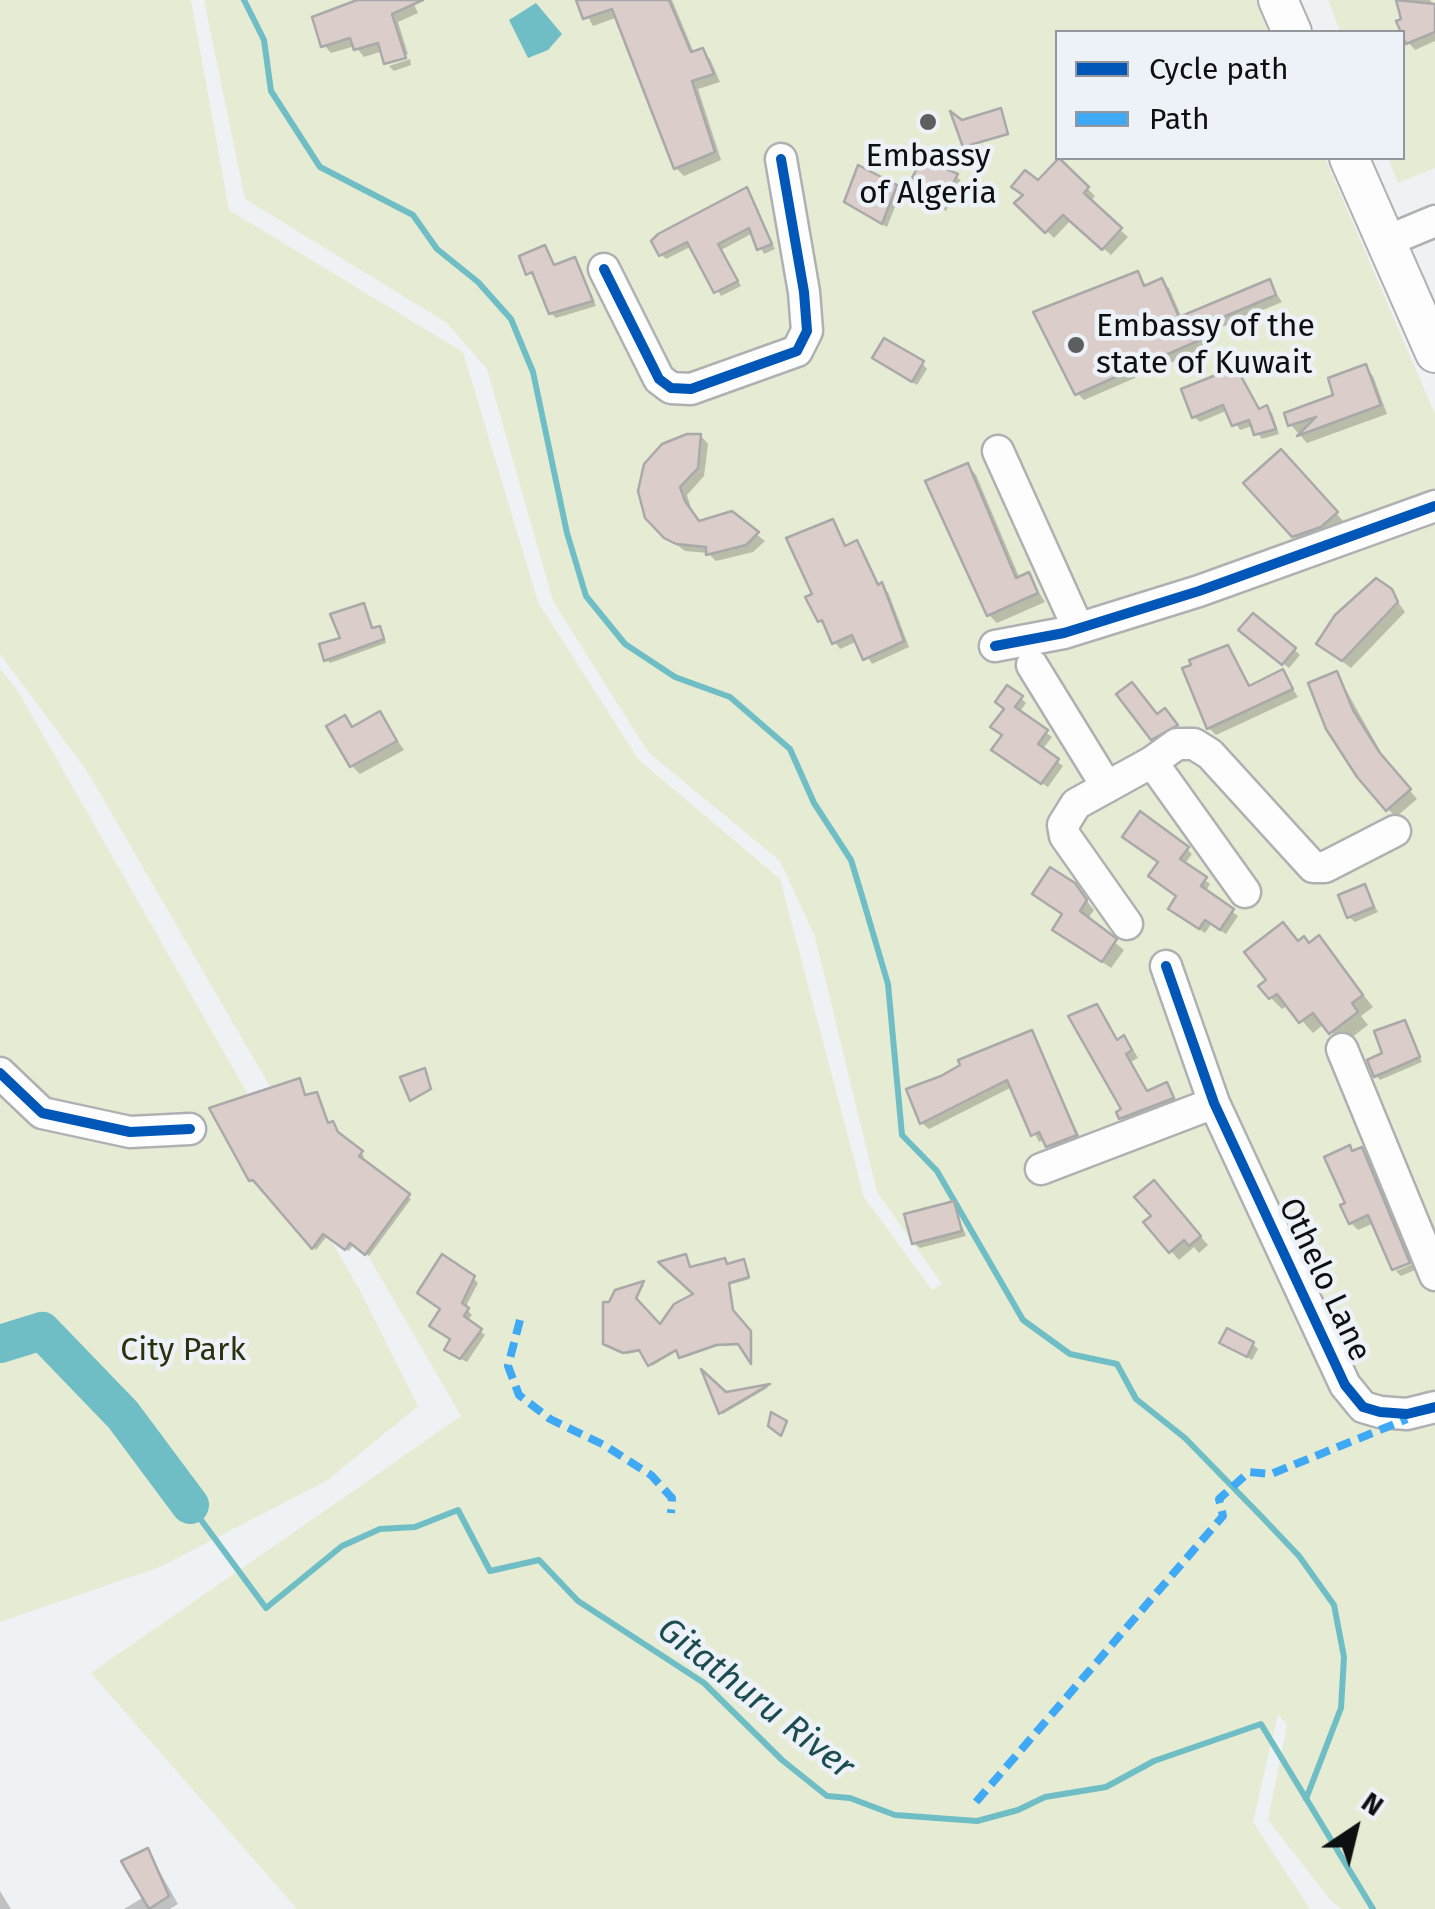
<!DOCTYPE html>
<style>
body{margin:0}
#map{position:relative;width:1435px;height:1909px;overflow:hidden;background:#eff2f4;font-family:"Fira Sans",sans-serif}
canvas{display:block}
.legend{position:absolute;left:1055px;top:30px;width:350px;height:130px;box-sizing:border-box;background:#ecf2f7;border:2px solid #93979b;margin:0;padding:12px 18px;list-style:none;font-size:30px;color:#0d0f11}
.legend li{display:flex;align-items:center;gap:20px;height:50px}
.legend b{width:50px;border:2px solid #93979b}
.north{position:absolute;left:1305px;top:1779px;width:100px;height:100px;-webkit-text-stroke:8px #ecf2f7;paint-order:stroke;rotate:35deg;font-size:28px;font-weight:700;line-height:40px;text-align:center;color:#0d0f11}
.north::after{content:'';display:block;margin:auto;width:35px;height:45px;background:#0d0f11;clip-path:polygon(50% 0,100% 100%,50% 72%,0 100%)}
</style>
<div id="map">
<canvas width="1435" height="1909"></canvas>
<ul class="legend">
<li><b style="height:12px;background:#0057b8"></b>Cycle path</li>
<li><b style="height:12px;background:#3fa9f5"></b>Path</li>
</ul>
<div class="north">N</div>
</div>
<script>
const ctx = document.querySelector('canvas').getContext('2d');
ctx.lineJoin = 'round';
function paint(path, color) { ctx.fillStyle = color; ctx.fill(path, 'evenodd'); }
const shape = rows => new Path2D(rows.map(r => 'M' + r).join(''));
function trace(path, color, width, dash) { ctx.strokeStyle = color; ctx.lineWidth = width; ctx.lineCap = dash ? 'butt' : 'round'; ctx.setLineDash(dash || []); ctx.stroke(path); }
function drawText(font, color, halo, rows, align = 'center') {
  ctx.font = font + ' "Fira Sans",sans-serif'; ctx.lineWidth = 9; ctx.setLineDash([]); ctx.textBaseline = 'middle'; ctx.strokeStyle = halo; ctx.fillStyle = color; for (const [text, x, y, turn = 0] of rows) {
    ctx.save(); ctx.translate(x, y); ctx.rotate((+turn || 0) * Math.PI / 180); ctx.textAlign = isNaN(turn) ? turn : align; if (halo) ctx.strokeText(text, 0, 0); ctx.fillText(text, 0, 0); ctx.restore();
  }
}
paint(shape([
 [0,0,191,0,229,210,463,352,538,602,638,759,780,879,864,1197,932,1290,942,1284,877,1192,815,937,780,861,648,752,553,601,487,369,447,323,245,199,204,0,1257,0,1271,32,1058,32,1058,158,1325,158,1435,414,1435,1909,1342,1909,1332,1902,1268,1820,1287,1725,1278,1714,1253,1822,1310,1909,297,1909,91,1673,461,1416,87,771,0,654],
 [1328,0,1435,0,1435,168,1398,183,1388,158,1402,158,1402,32,1340,32],
 [0,669,18,691,359,1289,418,1406,328,1480,160,1567,0,1622]
]), '#e6ecd3');
paint(shape([
 [536,3,562,34,548,50,528,58,509,20]
]), '#70bec5');
paint(shape([
 [356,0,412,0,418,13,398,22,408,54,388,64,383,51,364,57,355,46,331,53,324,45],
 [579,0,672,0,694,53,702,51,710,59,720,82,698,89,721,160,684,176,676,168,618,17,593,26],
 [1395,0,1430,0,1435,7,1435,41,1415,50,1408,42],
 [410,59,411,65,394,71,389,66],
 [1002,112,1009,135,965,145,961,122],
 [1059,161,1095,196,1089,202,1128,237,1111,255,1071,220,1054,238,1018,203],
 [956,176,961,181,946,211,909,190],
 [895,187,901,192,887,227,852,207],
 [746,190,775,249,764,254,753,233,721,250,741,286,721,296,692,246,666,259,661,254],
 [545,248,556,267,574,260,579,265,596,306,556,318,551,313,536,277,528,273],
 [1138,273,1147,287,1161,281,1169,288,1182,318,1269,282,1282,302,1203,335,1207,347,1084,400,1077,393],
 [881,363,922,363,927,369,917,385],
 [1365,367,1373,376,1387,414,1307,443,1290,424,1337,396],
 [1236,370,1260,411,1267,408,1272,413,1279,434,1262,439,1252,426,1240,430,1228,410,1200,422,1194,417],
 [701,436,708,444,704,476,687,495,692,511,700,524,731,514,765,541,753,552,716,561,708,553,685,551,665,536,642,504],
 [1289,461,1344,522,1330,535,1303,545,1294,536],
 [968,466,976,475,1020,579,1028,575,1045,602,997,623,989,615],
 [833,522,848,548,857,543,863,550,880,586,888,592,909,647,872,664,858,641,840,649,820,621,816,595],
 [1390,591,1405,612,1351,668,1319,644],
 [363,606,374,630,383,632,386,643,330,663,327,659],
 [1247,635,1295,650,1300,655,1289,668],
 [1227,647,1252,688,1282,672,1298,697,1216,735,1209,728],
 [1337,674,1388,765,1417,799,1396,817,1388,809],
 [1021,698,1026,703,1019,713,1052,737,1042,750,1063,766,1048,787,999,754,1007,709],
 [380,714,404,750,360,774,352,766,345,718,354,728],
 [1157,717,1170,717,1181,731,1158,743,1153,738],
 [1187,849,1192,854,1184,865,1210,884,1205,892,1238,916,1226,934,1211,924,1205,933,1176,914,1179,897,1156,881],
 [1074,885,1094,910,1087,920,1124,950,1111,968,1055,929],
 [1364,887,1378,912,1355,922,1349,917],
 [1319,939,1373,1007,1361,1016,1368,1025,1343,1044,1324,1024,1313,1033,1288,1005,1282,1009,1271,998,1299,943,1310,946],
 [1096,1007,1119,1041,1123,1038,1131,1046,1138,1058,1131,1062,1149,1093,1167,1085,1180,1106,1129,1125,1121,1117,1124,1110],
 [1404,1022,1422,1062,1380,1080,1376,1075],
 [1031,1032,1082,1142,1055,1152,1045,1139,1039,1142,1012,1087,929,1129,922,1123,942,1078],
 [300,1081,306,1097,320,1098,329,1126,364,1156,360,1161,411,1199,369,1256,354,1244,349,1251,327,1236,316,1250,251,1180],
 [1350,1148,1354,1153,1361,1150,1369,1157,1411,1259,1394,1267,1374,1223,1358,1230,1351,1223],
 [1162,1192,1208,1245,1199,1253,1194,1247,1179,1260,1146,1223,1154,1216],
 [953,1204,966,1236,920,1248,914,1243],
 [745,1264,750,1279,729,1285,734,1314,752,1335,752,1361,742,1345,718,1346,683,1358,679,1350,652,1366,643,1351,627,1354,608,1345,610,1305,620,1291,644,1284,636,1302,660,1328,697,1294,691,1270],
 [1413,1264,1415,1270,1401,1276,1396,1271],
 [473,1278,478,1283,465,1308,472,1315,467,1321,485,1335,467,1362,452,1354,452,1340,437,1330],
 [1222,1342,1253,1344,1258,1349,1252,1360],
 [769,1387,723,1414,721,1412,725,1395],
 [148,1851,178,1904,170,1909,124,1909,144,1897],
 [0,1891,11,1909,0,1909]
]), '#0003');
trace(shape([
 [244,0,264,40,271,91,320,167,413,215,437,249,478,282,511,319,533,372,567,533,586,596,625,644,675,677,730,697,790,749,814,803,851,860,862,896,888,984,902,1135,937,1171,1023,1320,1070,1354,1117,1364,1136,1399,1185,1438,1261,1516,1299,1556,1334,1605,1344,1657,1341,1708,1306,1799],
 [190,1505,266,1608,342,1546,380,1529,415,1527,458,1510,490,1571,539,1560,578,1601,704,1683,782,1760,827,1796,850,1798,895,1815,977,1821,1018,1810,1045,1797,1106,1787,1154,1761,1261,1724,1373,1909]
]), '#70bec5', 6);
trace(shape([
 [0,1344,42,1331,123,1415,190,1505]
]), '#70bec5', 38);
const building = shape([
 [357,0,423,0,392,14,406,58,384,64,378,43,354,50,350,38,321,47,312,17,357,0],
 [576,0,669,0,691,52,703,48,714,74,692,81,715,152,674,169,612,9,583,19,576,0],
 [1396,0,1435,4,1435,32,1406,44,1396,21,1401,19,1396,0],
 [1001,108,1008,134,963,147,950,111,962,120,1001,108],
 [922,158,958,174,940,207,906,190,922,158],
 [1059,158,1089,187,1084,193,1122,228,1102,250,1063,215,1045,233,1014,203,1023,195,1011,187,1025,170,1038,180,1059,158],
 [858,165,897,185,882,224,844,202,858,165],
 [747,187,772,244,757,250,749,228,718,244,738,281,714,293,687,242,659,256,651,241,658,234,747,187],
 [545,245,554,265,575,257,593,301,549,314,532,272,526,275,519,256,545,245],
 [1138,271,1144,286,1162,278,1179,317,1270,279,1276,295,1197,328,1202,339,1075,395,1033,312,1138,271],
 [884,338,924,361,912,382,872,358,884,338],
 [1366,364,1381,405,1297,436,1316,417,1288,426,1284,413,1333,395,1328,378,1366,364],
 [1236,367,1259,409,1267,405,1276,429,1254,435,1249,420,1232,426,1223,405,1192,418,1181,389,1236,367],
 [687,434,701,434,698,468,680,487,685,501,699,521,732,511,759,532,746,545,706,555,706,547,676,544,664,538,645,518,638,491,644,464,662,444,687,434],
 [1281,449,1338,512,1321,527,1292,537,1243,483,1281,449],
 [968,463,1016,578,1029,572,1038,593,987,616,925,481,968,463],
 [833,519,845,546,857,540,878,585,882,582,904,641,863,660,852,635,832,644,822,620,818,622,805,597,812,594,786,538,833,519],
 [1376,578,1392,589,1398,602,1342,661,1316,644,1335,615,1376,578],
 [364,603,372,628,380,626,384,639,324,661,319,644,340,638,330,614,364,603],
 [1253,613,1296,648,1282,665,1238,630,1253,613],
 [1228,645,1249,686,1283,669,1293,689,1207,729,1182,668,1191,665,1189,660,1228,645],
 [1337,671,1353,710,1380,753,1411,789,1386,811,1357,777,1326,729,1308,683,1337,671],
 [1132,682,1157,714,1165,708,1178,725,1151,740,1116,694,1132,682],
 [1007,685,1023,696,1015,707,1048,730,1038,744,1059,759,1041,784,991,750,1002,735,990,727,1004,709,995,702,1007,685],
 [380,711,397,741,350,767,326,726,345,715,352,727,380,711],
 [1140,811,1189,847,1180,859,1207,877,1201,886,1234,909,1220,930,1205,920,1199,929,1168,909,1176,896,1148,876,1158,862,1122,837,1140,811],
 [1050,867,1075,883,1087,900,1080,911,1117,939,1102,962,1052,930,1062,914,1032,894,1050,867],
 [1365,884,1374,907,1347,918,1338,895,1365,884],
 [1283,922,1298,941,1304,936,1309,943,1319,935,1363,995,1352,1003,1358,1012,1329,1034,1313,1013,1299,1023,1277,994,1269,999,1258,986,1266,980,1244,952,1283,922],
 [1097,1004,1117,1040,1124,1035,1132,1050,1126,1054,1147,1091,1167,1082,1174,1098,1119,1119,1116,1112,1121,1109,1068,1016,1097,1004],
 [1405,1020,1420,1057,1374,1077,1367,1060,1382,1053,1374,1031,1405,1020],
 [1032,1030,1077,1135,1046,1147,1039,1132,1031,1136,1007,1080,920,1124,906,1089,941,1076,960,1065,958,1060,1032,1030],
 [425,1068,431,1089,410,1101,400,1077,425,1068],
 [300,1078,305,1095,317,1092,328,1123,333,1121,338,1132,363,1151,359,1156,410,1194,365,1255,350,1243,345,1250,323,1234,312,1249,253,1180,249,1181,209,1108,300,1078],
 [1350,1145,1352,1151,1362,1147,1410,1263,1392,1270,1368,1215,1349,1224,1340,1205,1345,1203,1324,1157,1350,1145],
 [1154,1180,1201,1236,1189,1246,1184,1240,1169,1253,1143,1222,1151,1216,1134,1197,1154,1180],
 [954,1201,962,1231,912,1244,904,1214,954,1201],
 [442,1254,475,1276,462,1303,469,1308,464,1316,482,1329,460,1359,444,1350,450,1339,429,1326,440,1309,417,1293,442,1254],
 [686,1254,690,1267,725,1258,727,1264,744,1259,749,1277,729,1283,733,1310,751,1331,751,1364,738,1344,716,1345,679,1358,676,1350,648,1366,639,1350,623,1353,603,1344,603,1302,609,1302,615,1290,644,1281,636,1298,660,1324,674,1304,693,1294,658,1262,686,1254],
 [1227,1328,1254,1342,1247,1357,1219,1343,1227,1328],
 [701,1369,726,1392,770,1384,719,1414,701,1369],
 [771,1412,787,1421,781,1436,768,1426,771,1412],
 [148,1848,169,1896,149,1909,121,1861,148,1848]
]);
paint(building, '#dacdca');
trace(building, '#aaa9aa', 2.5);
const minor = shape([
 [1387,241,1435,221],
 [604,269,659,379,671,388,691,389,797,351,807,331,804,292,781,159],
 [998,451,1078,628],
 [995,646,1064,633,1199,591,1435,506],
 [1032,665,1107,787],
 [1245,892,1152,762,1177,744,1194,744,1210,754,1313,867,1325,867,1395,831],
 [1127,924,1065,836,1063,825,1076,804,1152,762],
 [1166,966,1214,1103,1345,1385,1363,1407,1380,1412,1407,1414,1435,1407],
 [1342,1049,1435,1275],
 [0,1073,42,1113,130,1132,190,1129],
 [1041,1169,1214,1103]
]);
const major = shape([
 [1278,0,1292,32],
 [1349,158,1435,353]
]);
trace(minor, '#aeb0b2', 35);
trace(major, '#aeb0b2', 42);
trace(minor, '#fdfdfd', 30);
trace(major, '#fdfdfd', 38);
trace(shape([
 [520,1320,508,1366,519,1395,550,1419,604,1445,651,1475,672,1498,671,1513],
 [976,1802,1223,1516,1219,1499,1249,1472,1271,1474,1407,1419]
]), '#3fa9f5', 8, [15, 8]);
trace(shape([
 [604,269,659,379,671,388,691,389,797,351,807,331,804,292,781,159],
 [995,646,1064,633,1199,591,1435,506],
 [1166,966,1214,1103,1345,1385,1363,1407,1380,1412,1407,1414,1435,1407],
 [0,1073,42,1113,130,1132,190,1129]
]), '#0057b8', 10);
for (const [x, y, r, color] of [
 [928,122,10,"#5c5e60"],
 [1076,345,10,"#5c5e60"]
]) { const dot = new Path2D(); dot.arc(x, y, r, 0, 2 * Math.PI); ctx.fillStyle = color; ctx.fill(dot); trace(dot, '#ecf2f7', 4); }
drawText('32px', '#0d0f11', '#ecf2f7', [
 ["Embassy",928,157],
 ["of Algeria",928,194],
 ["Embassy of the",1096,327,"left"],
 ["state of Kuwait",1096,364,"left"]
]);
drawText('32px', '#0d0f11', '#ecf2f7', [
 ["Othelo Lane",1324,1280,65]
]);
drawText('32px', '#2b300f', '#ecf2f7', [
 ["City Park",183,1351]
]);
drawText('italic 35px', '#1d4c50', '#ecf2f7', [
 ["Gitathuru River",755,1699,38]
]);
</script>
